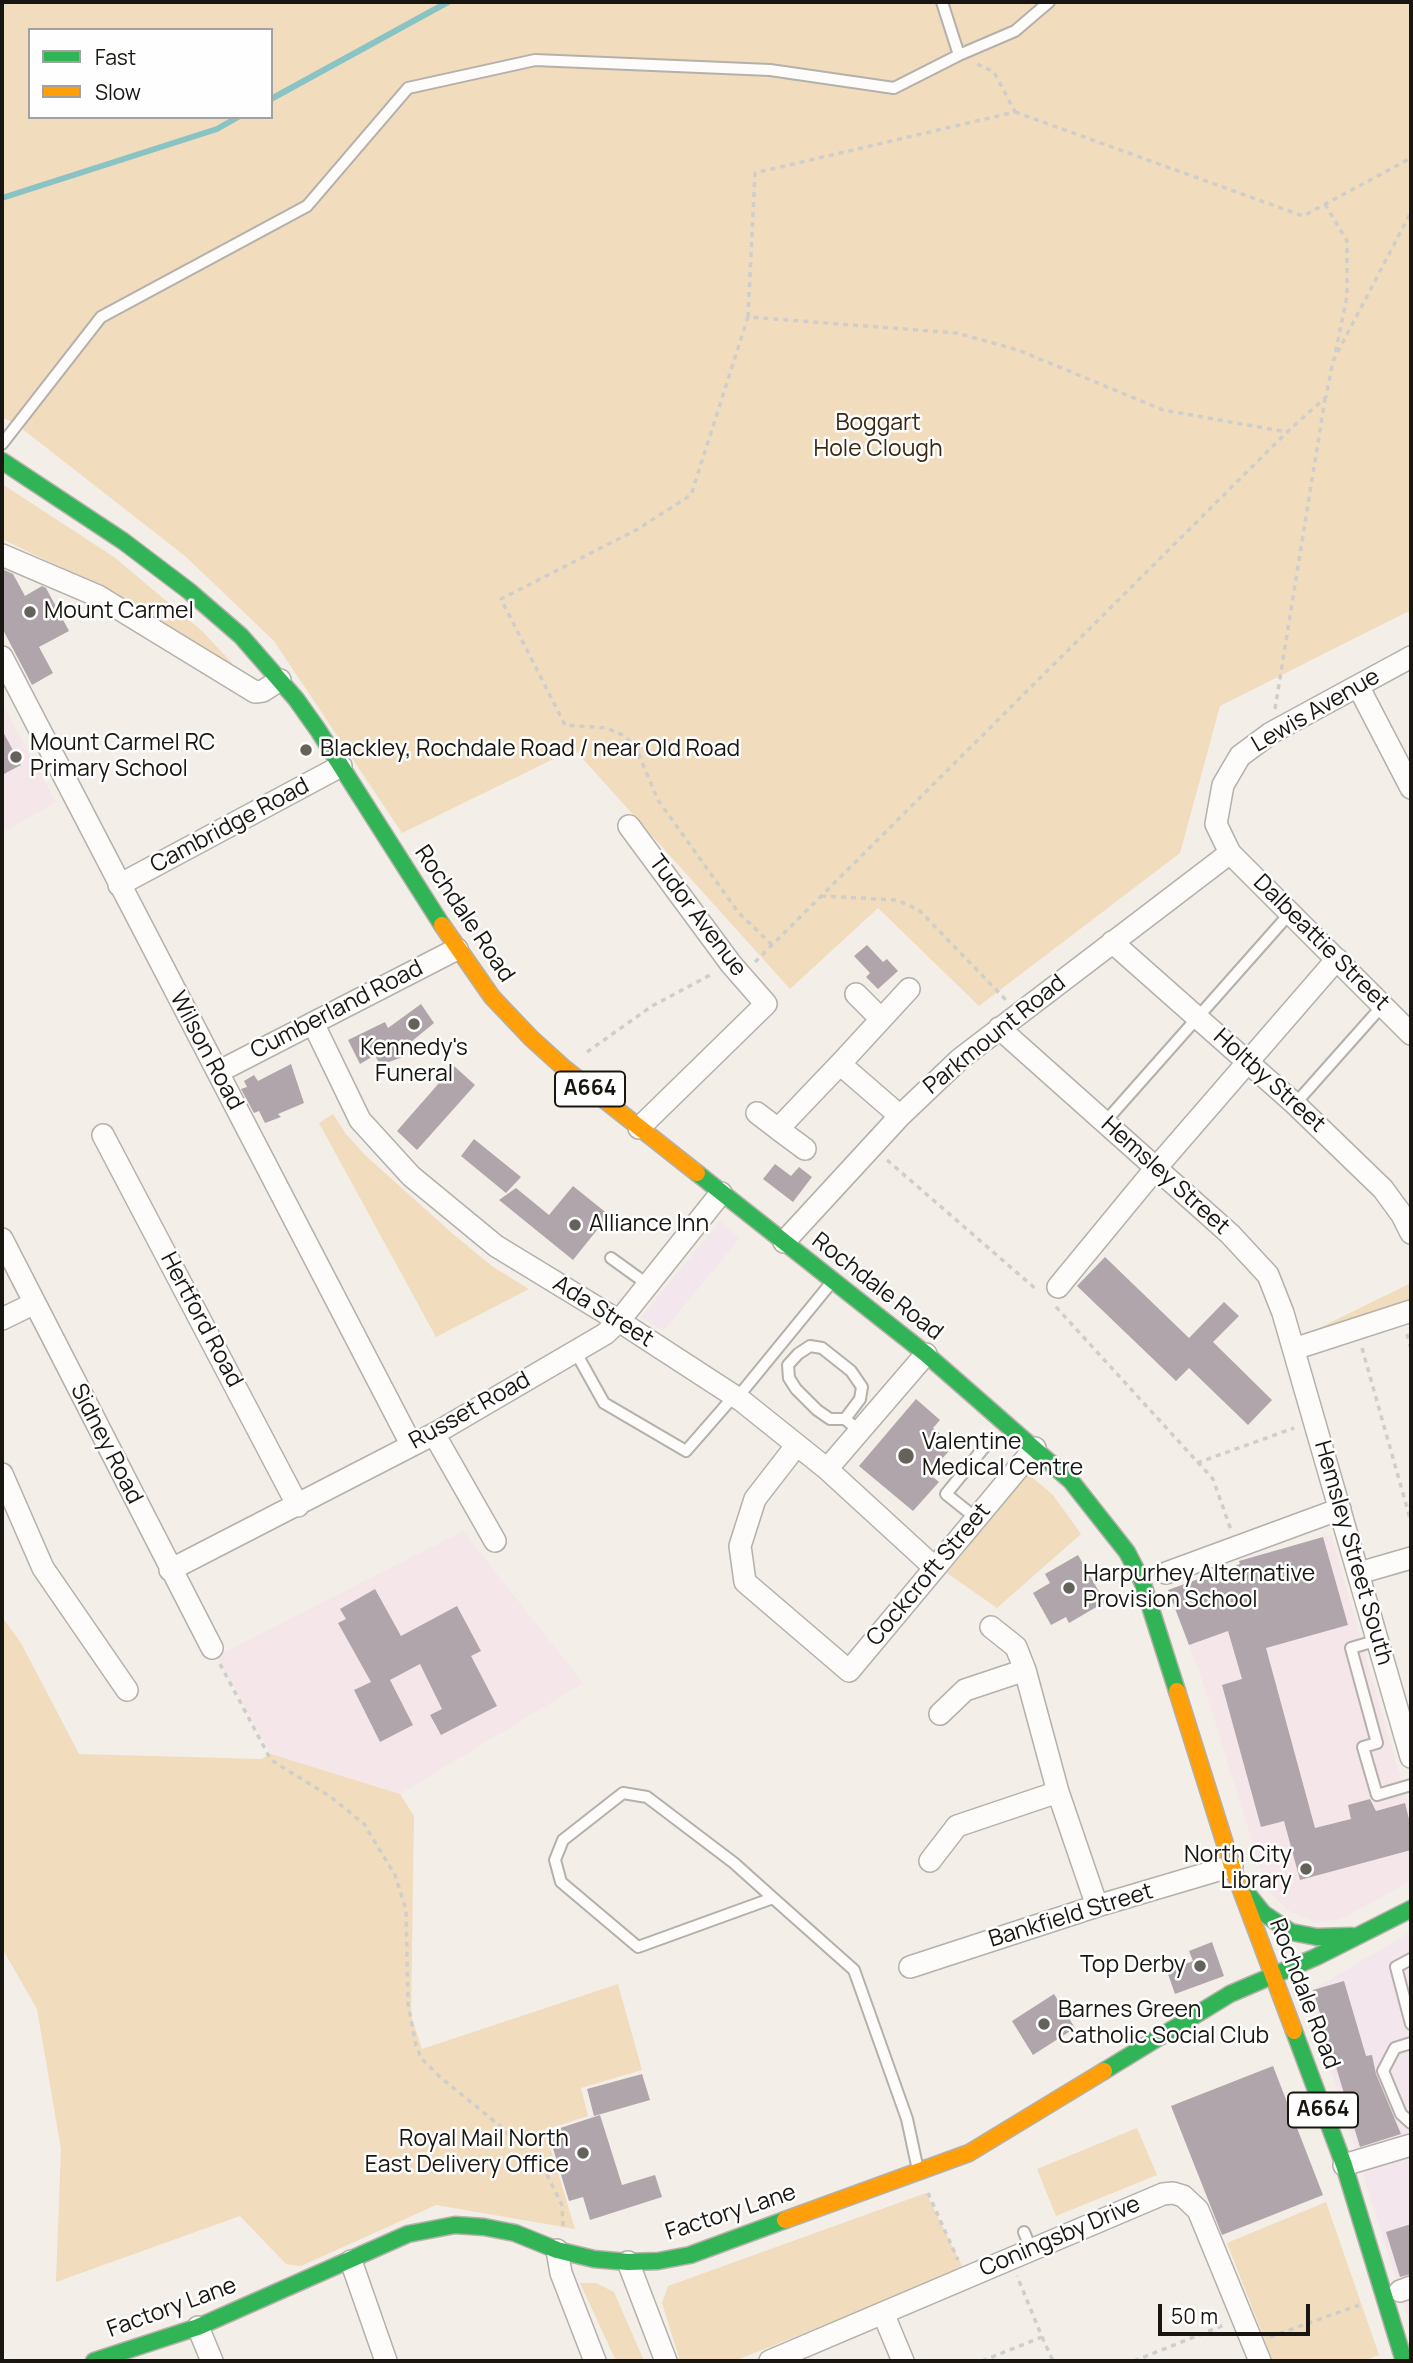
<!DOCTYPE html>
<style>
body{margin:0}
#map{position:relative;width:1413px;height:2363px;overflow:hidden;background:#f3eee7;font-family:Manrope,sans-serif}
canvas{display:block}
.frame{position:absolute;inset:0;border:4px solid #191611;pointer-events:none}
.legend{position:absolute;left:28px;top:28px;width:245px;height:91px;box-sizing:border-box;background:#fefefe;border:2px solid #a2a19f;margin:0;padding:9px 12px;list-style:none;font-size:21px;color:#191611}
.legend li{display:flex;align-items:center;gap:14px;height:35px}
.legend b{width:35px;border:2px solid #a2a19f}
.scale{position:absolute;left:1158px;top:2304px;width:152px;height:32px;box-sizing:border-box;border:4px solid #191611;border-top:0;padding-left:9px;font-size:21px;line-height:24px;white-space:nowrap;color:#191611;-webkit-text-stroke:5px #fefefe;paint-order:stroke}
</style>
<div id="map">
<canvas width="1413" height="2363"></canvas>
<div class="frame"></div>
<ul class="legend">
<li><b style="height:9px;background:#30b455"></b>Fast</li>
<li><b style="height:9px;background:#ff9f0a"></b>Slow</li>
</ul>
<div class="scale">50 m</div>
</div>
<script>
const ctx = document.querySelector('canvas').getContext('2d');
ctx.lineJoin = 'round';
function paint(path, color) { ctx.fillStyle = color; ctx.fill(path, 'evenodd'); }
const shape = rows => new Path2D(rows.map(r => 'M' + r).join(''));
function trace(path, color, width, dash) { ctx.strokeStyle = color; ctx.lineWidth = width; ctx.lineCap = dash ? 'butt' : 'round'; ctx.setLineDash(dash || []); ctx.stroke(path); }
function drawText(font, color, halo, rows, align = 'center') {
  ctx.font = font + ' Manrope,sans-serif'; ctx.lineWidth = 5; ctx.setLineDash([]); ctx.textBaseline = 'middle'; ctx.strokeStyle = halo; ctx.fillStyle = color; for (const [text, x, y, turn = 0] of rows) {
    ctx.save(); ctx.translate(x, y); ctx.rotate((+turn || 0) * Math.PI / 180); ctx.textAlign = isNaN(turn) ? turn : align; if (halo) ctx.strokeText(text, 0, 0); ctx.fillText(text, 0, 0); ctx.restore();
  }
}
paint(shape([
 [720,1221,739,1239,663,1331,641,1317],
 [1411,1932,1411,2328,1307,1993]
]), '#f3e6ec');
paint(shape([
 [2,704,56,802,2,833],
 [463,1531,583,1683,400,1794,271,1754,217,1656],
 [1331,1535,1411,1815,1411,1881,1347,1916,1335,1920,1315,1922,1288,1910,1267,1890,1201,1676,1168,1590,1239,1564,1239,1561]
]), '#f5e6e9');
paint(shape([
 [2,2,1411,2,1411,610,1220,706,1180,853,979,1006,878,908,790,989,574,749,402,833,274,641,185,556,16,424,2,417],
 [30,30,271,30,271,117,30,117],
 [2,484,114,557,202,631,233,664,230,668,97,585,2,539],
 [333,1114,346,1134,365,1155,453,1234,493,1267,529,1289,436,1337,319,1123],
 [1411,1283,1411,1299,1406,1303,1315,1334,1313,1331],
 [1028,1474,1053,1495,1081,1534,997,1608,947,1573],
 [2,1617,21,1643,79,1754,261,1759,271,1754,400,1794,414,1816,411,2015,422,2049,618,1984,642,2070,581,2088,588,2116,545,2130,575,2229,436,2205,301,2266,286,2264,240,2216,56,2282,61,2149,37,2009,2,1948],
 [1137,2128,1157,2175,1056,2216,1037,2169],
 [926,2193,964,2270,734,2361,680,2361,662,2303,668,2286],
 [1326,2202,1379,2355,1363,2361,1273,2361,1227,2243],
 [580,2283,596,2283,614,2292,644,2361,616,2361]
]), '#f1dcbd');
trace(shape([
 [271,99,448,2],
 [2,198,217,129,238,117]
]), '#89c3c4', 6);
paint(shape([
 [2,569,13,574,25,596,42,586,46,588,69,631,39,647,53,673,32,685,2,628],
 [2,730,21,765,2,775],
 [867,945,883,962,887,959,898,971,878,989,866,977,870,973,854,956],
 [421,1004,434,1023,400,1051,403,1057,380,1065,375,1055,360,1064,348,1040,385,1022,388,1028],
 [291,1064,304,1103,278,1114,281,1117,265,1123,259,1111,254,1113,241,1089,247,1087,244,1081,254,1075,258,1081],
 [454,1066,475,1085,417,1150,397,1131],
 [474,1139,521,1177,506,1193,461,1156],
 [775,1164,791,1176,799,1167,812,1177,793,1202,763,1179],
 [573,1186,609,1215,573,1260,499,1200,516,1188,549,1215],
 [1105,1257,1189,1338,1224,1302,1239,1316,1213,1342,1272,1400,1248,1425,1189,1368,1176,1381,1077,1286],
 [916,1399,940,1420,933,1428,954,1445,929,1474,939,1482,913,1511,859,1466],
 [1323,1537,1348,1625,1266,1648,1315,1828,1351,1819,1348,1805,1370,1799,1376,1811,1405,1803,1411,1827,1411,1850,1300,1880,1284,1821,1261,1827,1222,1685,1242,1679,1228,1631,1189,1645,1168,1590,1240,1564,1239,1561],
 [1078,1555,1105,1602,1069,1623,1066,1617,1051,1625,1033,1593,1050,1583,1045,1574],
 [375,1589,401,1636,457,1606,481,1651,471,1656,497,1706,441,1735,430,1715,442,1709,420,1664,390,1680,413,1725,380,1742,354,1690,371,1682,338,1623,346,1619,340,1609],
 [1212,1942,1224,1976,1175,1994,1167,1971,1193,1961,1189,1951],
 [1344,1981,1366,2056,1372,2055,1376,2074,1401,2134,1360,2147,1313,1990],
 [1054,1994,1075,2028,1033,2055,1012,2021],
 [1273,2066,1323,2195,1222,2235,1171,2106],
 [642,2074,650,2100,594,2116,587,2089],
 [600,2115,622,2185,655,2175,662,2197,590,2220,583,2197,569,2201,548,2132],
 [1411,2224,1411,2274,1400,2277,1386,2232]
]), '#b0a5aa');
const lane = shape([
 [942,2,959,55],
 [2,444,101,317,307,206,408,88,535,60,770,70,894,88,959,55,1015,31,1049,2],
 [1295,1104,1383,1005],
 [1105,1122,1291,912],
 [611,1258,647,1284],
 [575,1351,604,1403,686,1451,734,1396],
 [737,1398,831,1283],
 [845,1419,860,1399,862,1387,851,1371,822,1348,810,1346,798,1354,788,1365,789,1378,796,1389,817,1410,830,1419,845,1419,861,1432],
 [976,1518,946,1494,986,1445],
 [1378,1640,1351,1648,1377,1743,1363,1747,1377,1795,1411,1785],
 [773,1898,638,1947,561,1882,555,1860,563,1840,623,1793,647,1797,734,1863,773,1898,854,1970,907,2119,918,2170],
 [1411,1959,1396,1967,1411,2024],
 [1411,2043,1395,2048,1383,2071,1401,2114,1411,2123],
 [1024,2232,1031,2249]
]);
const street = shape([
 [2,555,98,596,255,692,263,691,280,680],
 [2,657,411,1444],
 [1411,657,1271,733,1240,756,1223,785,1216,824,1230,853,1411,1034],
 [1358,686,1411,788],
 [629,826,731,964,766,1004,639,1128],
 [119,885,341,766],
 [1112,942,1295,1104,1383,1189,1402,1215,1411,1233],
 [856,994,881,1019],
 [313,1023,360,1120,411,1176,496,1246,619,1321,742,1401,827,1469,935,1568],
 [999,1028,1230,1234,1268,1275,1283,1313,1411,1757],
 [840,1064,909,989],
 [218,1072,457,949],
 [757,1113,778,1129,840,1064,900,1116],
 [778,1129,805,1149],
 [103,1135,298,1506],
 [2,1239,212,1648],
 [784,1242,900,1116,960,1059,1230,853],
 [1058,1287,1156,1168,1337,959],
 [2,1319,35,1303],
 [1294,1349,1411,1311],
 [434,1434,495,1541],
 [796,1446,755,1499,740,1546,745,1582,849,1671,1035,1448],
 [827,1469,926,1354],
 [2,1474,43,1568,127,1690],
 [170,1570,434,1434,605,1334,619,1321,721,1193],
 [1166,1573,1340,1509],
 [1359,1573,1411,1558],
 [991,1627,1016,1647,1025,1670],
 [940,1714,965,1690,1025,1670,1058,1792,1097,1906],
 [930,1861,957,1826,1058,1792],
 [910,1967,1097,1906,1232,1866],
 [1344,2165,1411,2145],
 [557,2250,561,2273,595,2361],
 [351,2261,386,2361],
 [628,2262,666,2361],
 [1400,2291,1411,2287],
 [883,2313,903,2361],
 [198,2327,212,2361],
 [770,2361,1163,2194,1173,2193,1183,2196,1198,2210,1260,2361]
]);
const fast = shape([
 [2,461,123,541,189,591,241,636,296,699,318,730,442,925],
 [697,1173,926,1354,1071,1481,1127,1552,1142,1581,1177,1691],
 [1242,1887,1263,1913,1291,1932,1317,1937,1352,1936],
 [1294,2031,1344,2165,1404,2361],
 [1104,2071,1230,1994,1316,1957,1411,1909],
 [94,2361,198,2327,408,2234,455,2225,484,2227,515,2233,557,2250,594,2259,628,2262,658,2261,690,2255,785,2220]
]);
const slow = shape([
 [442,925,492,997,531,1038,564,1068,697,1173],
 [1177,1691,1232,1866,1294,2031],
 [785,2220,969,2153,1104,2071]
]);
trace(lane, '#b4b0aa', 14);
trace(street, '#b4b0aa', 24);
trace(fast, '#b4b0aa', 19);
trace(slow, '#b4b0aa', 19);
trace(shape([
 [1015,112,1303,216,1411,158],
 [1325,204,1347,241,1347,296,1335,355],
 [748,317,755,173,1015,112,994,72,977,64],
 [1275,709,1325,399],
 [821,896,897,900,919,910,1006,1000],
 [772,945,738,912,658,800,636,748,625,736,607,728,565,725,501,599,636,530,691,495,748,317,957,333,1018,350,1163,410,1287,432],
 [755,962,1287,432,1326,397,1333,361,1411,212],
 [587,1052,652,1006,714,973],
 [887,1160,1037,1290],
 [1056,1307,1213,1479,1231,1530],
 [1407,1334,1411,1349],
 [1362,1348,1411,1522],
 [1197,1463,1294,1428],
 [220,1664,271,1760,331,1797,364,1824,395,1875,406,1910,408,2004,416,2045,421,2058,440,2077,499,2125,545,2171,562,2205,563,2227],
 [928,2193,958,2260],
 [1042,2337,1053,2361],
 [1270,2337,1359,2305],
 [982,2361,1042,2337,1017,2276],
 [1134,2361,1224,2325]
]), '#cfcecb', 3.5, [5, 5]);
trace(lane, '#fdfcfb', 10);
trace(street, '#fdfcfb', 21);
trace(fast, '#30b455', 16);
trace(slow, '#ff9f0a', 16);
for (const [x, y, r, color] of [
 [30,612,7,"#65625c"],
 [306,750,7,"#65625c"],
 [16,757,7,"#65625c"],
 [414,1024,7,"#65625c"],
 [575,1225,7,"#65625c"],
 [906,1456,9,"#65625c"],
 [1069,1588,7,"#65625c"],
 [1306,1869,7,"#65625c"],
 [1200,1966,7,"#65625c"],
 [1044,2024,7,"#65625c"],
 [583,2153,7,"#65625c"]
]) { const dot = new Path2D(); dot.arc(x, y, r, 0, 2 * Math.PI); ctx.fillStyle = color; ctx.fill(dot); trace(dot, '#fefefe', 2.5); }
for (const [x, y, w] of [
 [590,1089,70],
 [1323,2110,70]
]) { const box = new Path2D(); box.roundRect(x - w / 2, y - 17.5, w, 35, 5); ctx.fillStyle = '#fefefe'; ctx.fill(box); trace(box, '#191611', 2); }
drawText('bold 21px', '#191611', null, [
 ["A664",590,1089],
 ["A664",1323,2110]
]);
drawText('23px', '#38280f', '#fefefe', [
 ["Boggart",878,424],
 ["Hole Clough",878,450]
]);
drawText('23px', '#191611', '#fefefe', [
 ["Mount Carmel",44,612],
 ["Mount Carmel RC",30,744],
 ["Primary School",30,770],
 ["Blackley, Rochdale Road / near Old Road",320,750],
 ["Kennedy's",414,1049,"center"],
 ["Funeral",414,1075,"center"],
 ["Alliance Inn",589,1225],
 ["Valentine",922,1443],
 ["Medical Centre",922,1469],
 ["Harpurhey Alternative",1083,1575],
 ["Provision School",1083,1601],
 ["North City",1292,1856,"right"],
 ["Library",1292,1882,"right"],
 ["Top Derby",1186,1966,"right"],
 ["Barnes Green",1058,2011],
 ["Catholic Social Club",1058,2037],
 ["Royal Mail North",569,2140,"right"],
 ["East Delivery Office",569,2166,"right"]
], 'left');
drawText('23px', '#191611', '#fefefe', [
 ["Lewis Avenue",1316,711,-30],
 ["Cambridge Road",230,826,-28],
 ["Rochdale Road",464,914,56],
 ["Tudor Avenue",697,916,53],
 ["Dalbeattie Street",1321,943,45],
 ["Cumberland Road",337,1010,-27],
 ["Parkmount Road",995,1035,-39],
 ["Wilson Road",206,1051,62],
 ["Holtby Street",1269,1081,42],
 ["Hemsley Street",1165,1176,42],
 ["Rochdale Road",877,1287,38],
 ["Ada Street",603,1312,32],
 ["Hertford Road",201,1320,62],
 ["Russet Road",470,1411,-29],
 ["Sidney Road",106,1444,63],
 ["Hemsley Street South",1353,1553,74],
 ["Cockcroft Street",929,1575,-50],
 ["Bankfield Street",1071,1916,-17],
 ["Rochdale Road",1304,1994,69],
 ["Factory Lane",731,2213,-18],
 ["Coningsby Drive",1060,2237,-23],
 ["Factory Lane",172,2308,-20]
]);
</script>
